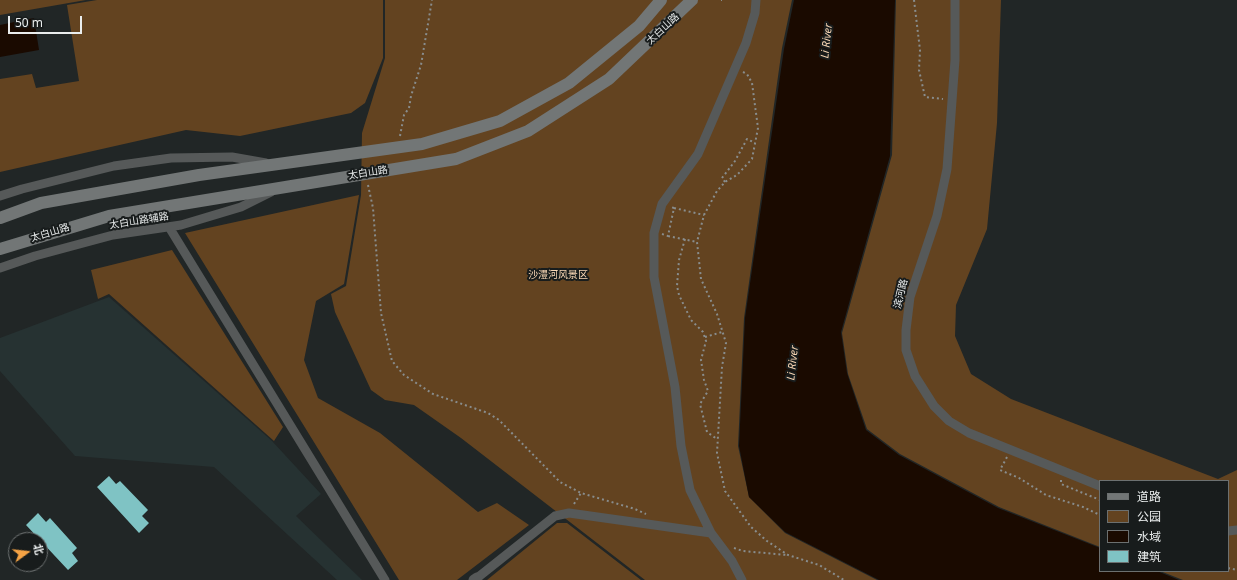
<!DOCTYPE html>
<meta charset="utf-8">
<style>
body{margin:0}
#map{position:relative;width:1237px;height:580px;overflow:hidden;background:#212626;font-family:"Noto Sans","Noto Sans SC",sans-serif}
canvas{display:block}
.legend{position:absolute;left:1099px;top:480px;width:130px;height:92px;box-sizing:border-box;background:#181c1c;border:1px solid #6c7070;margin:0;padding:5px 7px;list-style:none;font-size:12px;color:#eaeded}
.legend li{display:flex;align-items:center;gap:8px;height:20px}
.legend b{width:20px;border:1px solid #6c7070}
.north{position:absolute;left:8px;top:532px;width:40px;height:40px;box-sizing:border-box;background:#181c1c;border:1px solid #6c7070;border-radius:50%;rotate:75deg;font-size:11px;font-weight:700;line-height:16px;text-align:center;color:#eaeded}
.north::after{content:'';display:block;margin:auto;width:14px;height:18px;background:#f5a345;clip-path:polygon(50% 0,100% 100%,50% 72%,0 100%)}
.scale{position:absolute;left:8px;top:16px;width:74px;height:18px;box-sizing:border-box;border:2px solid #eaeded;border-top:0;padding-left:5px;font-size:12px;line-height:14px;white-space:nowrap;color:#eaeded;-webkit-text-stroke:3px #181c1c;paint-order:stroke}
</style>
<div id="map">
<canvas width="1237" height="580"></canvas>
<ul class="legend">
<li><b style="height:5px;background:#727676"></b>道路</li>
<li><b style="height:11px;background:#634320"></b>公园</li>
<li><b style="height:11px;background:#1a0a00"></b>水域</li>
<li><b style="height:11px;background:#7fc3c4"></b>建筑</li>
</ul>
<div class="north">北</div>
<div class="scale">50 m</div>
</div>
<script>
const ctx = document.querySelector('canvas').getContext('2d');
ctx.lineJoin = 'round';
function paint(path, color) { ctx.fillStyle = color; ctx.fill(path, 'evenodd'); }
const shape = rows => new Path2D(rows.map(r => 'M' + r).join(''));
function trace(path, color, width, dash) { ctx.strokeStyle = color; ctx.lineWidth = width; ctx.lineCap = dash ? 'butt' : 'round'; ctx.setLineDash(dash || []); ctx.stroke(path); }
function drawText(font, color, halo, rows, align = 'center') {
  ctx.font = font + ' "Noto Sans","Noto Sans SC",sans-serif'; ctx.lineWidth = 4; ctx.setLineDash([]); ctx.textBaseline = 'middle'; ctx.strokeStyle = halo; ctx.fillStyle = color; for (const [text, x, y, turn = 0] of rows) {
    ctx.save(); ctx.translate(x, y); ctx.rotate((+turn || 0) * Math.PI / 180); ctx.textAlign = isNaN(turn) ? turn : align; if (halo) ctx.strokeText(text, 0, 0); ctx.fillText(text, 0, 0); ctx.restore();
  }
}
paint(shape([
 [109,297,272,441,321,494,296,516,362,580,337,580,214,467,75,456,0,371,0,338]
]), '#263232');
paint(shape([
 [0,0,86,0,0,15],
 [97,0,383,0,383,58,365,103,351,113,240,136,186,130,0,172,0,79,32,74,36,88,79,81,67,5],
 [385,0,792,0,782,48,744,318,738,446,749,497,785,533,877,580,645,580,461,438,414,405,385,400,371,390,335,312,331,294,346,286,361,195,362,133,385,58],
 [896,0,1001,0,997,123,987,229,956,305,955,336,971,374,1011,399,1218,479,1237,470,1237,580,1183,580,1160,571,1228,571,1228,481,1100,481,1100,547,999,507,900,454,867,429,848,374,842,333,892,155],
 [359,195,344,284,316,301,304,360,318,398,380,433,478,512,497,503,529,525,457,580,399,580,185,233],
 [172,250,283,427,274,441,109,294,98,299,91,270],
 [557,523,567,523,641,580,487,580]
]), '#634320');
paint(shape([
 [794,0,895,0,890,156,841,332,847,373,866,430,899,455,998,508,1100,548,1100,571,1157,571,1179,580,879,580,785,532,749,497,739,446,745,318,784,49],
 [34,18,39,50,0,57,0,25]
]), '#1a0a00');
paint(shape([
 [109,476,116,484,120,481,148,510,142,516,149,523,139,533,97,487],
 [38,513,46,522,50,518,77,548,72,553,78,561,68,570,26,525]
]), '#7fc3c4');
trace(shape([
 [721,0,722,0],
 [914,0,920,50,919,70,925,97,943,99],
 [743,72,747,74,752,83,758,128,752,159,737,175,725,182,717,191,704,215,697,242,701,279,717,314,726,343,722,367,717,453,725,491,751,527,767,541,788,555,819,565,844,580],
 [400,136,404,115,409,108,411,96,421,65,432,0],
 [725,182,722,178,735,161,747,139,755,143],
 [368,185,373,208,381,313,392,361,404,375,433,394,488,413,499,420,560,482,581,493,635,509,646,514],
 [674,208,704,215],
 [662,234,668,236,674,208,671,207],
 [668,236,697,242],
 [685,239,679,260,677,286,679,295,691,320,703,332,706,341,701,360,704,380,708,391,700,404,707,432,717,439],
 [705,337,722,332],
 [1007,457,1000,470,1019,478,1046,495,1083,507,1100,515],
 [1061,480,1061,484,1100,500],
 [574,504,581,493],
 [734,548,743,551,787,555],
 [1228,568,1237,570]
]), '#898d8d', 2, [2, 3]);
trace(shape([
 [955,0,955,60,947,169,937,216,910,297,906,330,906,350,915,376,934,406,949,421,969,433,1100,486],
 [0,196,22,189,114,166,171,158,232,157,266,163],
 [169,227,385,580],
 [0,268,35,256,113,235,181,225,241,207,271,192],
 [1228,531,1237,530],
 [477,578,555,516,569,513,711,533],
 [742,580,732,561,711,533,690,490,681,446,675,387,654,277,654,233,662,204,698,154,746,43,755,13,756,0]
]), '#565959', 9);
trace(shape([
 [474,580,477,578]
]), '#565959', 11);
trace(shape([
 [0,218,41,203,199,175,422,144,500,121,569,83,639,26,661,0],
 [0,249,109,216,456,159,528,131,609,79,692,0]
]), '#727676', 12);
drawText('10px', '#eaeded', '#181c1c', [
 ["太白山路",663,29,-43],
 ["太白山路",368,173,-9],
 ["太白山路辅路",139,221,-9],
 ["太白山路",50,233,-17],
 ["滨河路",901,294,-76]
]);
drawText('10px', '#fad8b6', '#181c1c', [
 ["沙澧河风景区",558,275]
]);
drawText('italic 11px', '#f8d6b4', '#181c1c', [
 ["Li River",827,41,-84],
 ["Li River",793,363,-84]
]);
</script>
